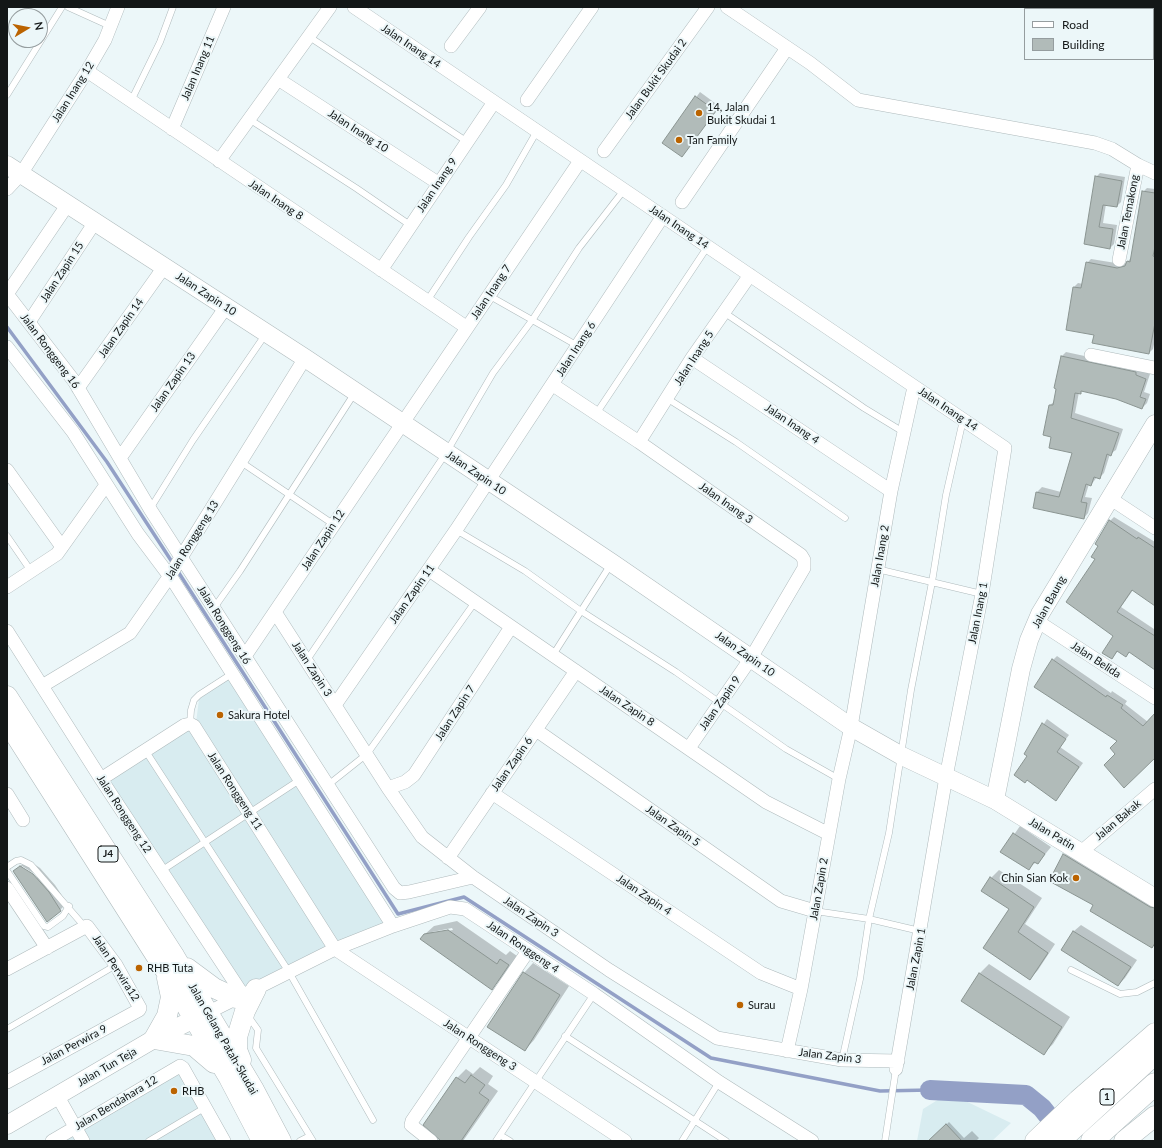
<!DOCTYPE html>
<style>
body{margin:0}
#map{position:relative;width:1162px;height:1148px;overflow:hidden;background:#ecf7f9;font-family:Lato,sans-serif}
canvas{display:block}
.frame{position:absolute;inset:0;border:8px solid #131717;pointer-events:none}
.legend{position:absolute;left:1024px;top:8px;width:130px;height:52px;box-sizing:border-box;background:#ecf7f9;border:1px solid #959d9f;margin:0;padding:5px 7px;list-style:none;font-size:12px;color:#131717}
.legend li{display:flex;align-items:center;gap:8px;height:20px}
.legend b{width:20px;border:1px solid #959d9f}
.north{position:absolute;left:8px;top:8px;width:40px;height:40px;box-sizing:border-box;background:#ecf7f9;border:1px solid #959d9f;border-radius:50%;rotate:80deg;font-size:11px;font-weight:700;line-height:16px;text-align:center;color:#131717}
.north::after{content:'';display:block;margin:auto;width:14px;height:18px;background:#bb6300;clip-path:polygon(50% 0,100% 100%,50% 72%,0 100%)}
</style>
<div id="map">
<canvas width="1162" height="1148"></canvas>
<div class="frame"></div>
<ul class="legend">
<li><b style="height:5px;background:#fff"></b>Road</li>
<li><b style="height:11px;background:#b1bbb9"></b>Building</li>
</ul>
<div class="north">N</div>
</div>
<script>
const ctx = document.querySelector('canvas').getContext('2d');
ctx.lineJoin = 'round';
function paint(path, color) { ctx.fillStyle = color; ctx.fill(path, 'evenodd'); }
const shape = rows => new Path2D(rows.map(r => 'M' + r).join(''));
function trace(path, color, width, dash) { ctx.strokeStyle = color; ctx.lineWidth = width; ctx.lineCap = dash ? 'butt' : 'round'; ctx.setLineDash(dash || []); ctx.stroke(path); }
function drawText(font, color, halo, rows, align = 'center') {
  ctx.font = font + ' Lato,sans-serif'; ctx.lineWidth = 4; ctx.setLineDash([]); ctx.textBaseline = 'middle'; ctx.strokeStyle = halo; ctx.fillStyle = color; for (const [text, x, y, turn = 0] of rows) {
    ctx.save(); ctx.translate(x, y); ctx.rotate((+turn || 0) * Math.PI / 180); ctx.textAlign = isNaN(turn) ? turn : align; if (halo) ctx.strokeText(text, 0, 0); ctx.fillText(text, 0, 0); ctx.restore();
  }
}
paint(shape([
 [231,677,387,924,245,990,106,780,196,723,199,699],
 [180,1070,220,1141,60,1141],
 [949,1093,1011,1123,992,1141,917,1141,923,1109]
]), '#d8ecf0');
paint(shape([
 [700,92,719,106,682,156,663,143],
 [1100,173,1125,177,1121,202,1117,206,1106,204,1103,223,1117,225,1114,244,1110,248,1085,244,1096,177],
 [1147,188,1155,189,1155,340,1153,349,1149,353,1095,334,1074,287,1078,283,1083,284,1087,263,1091,259,1122,264,1127,262,1132,257,1143,192],
 [1066,352,1140,368,1140,370,1150,374,1144,392,1150,394,1147,403,1142,408,1116,398,1083,390,1079,392,1075,413,1123,429,1116,450,1110,454,1104,473,1099,478,1097,477,1091,485,1089,484,1085,497,1092,498,1088,513,1084,518,1034,507,1037,492,1042,487,1061,492,1074,452,1052,436,1050,405,1055,401,1062,356],
 [1114,517,1155,542,1155,605,1133,590,1121,607,1154,629,1155,627,1155,667,1130,652,1126,656,1118,651,1112,658,1114,636,1096,559,1110,521],
 [1057,656,1111,693,1112,691,1127,701,1125,704,1148,722,1155,714,1155,757,1117,754,1118,741,1053,660],
 [1047,719,1069,735,1060,747,1083,763,1056,799,1027,779,1028,755,1025,753],
 [1020,826,1051,847,1038,863,1035,863,1028,869,1002,852],
 [1073,846,1155,896,1155,943,1152,946,1064,855],
 [28,860,40,868,55,885,67,903,60,910,14,871],
 [22,866,38,876,37,878,22,868],
 [999,870,1042,898,1025,924,1055,944,1038,970,1030,979,1010,909,991,878],
 [457,921,506,955,510,951,517,956,501,979,492,988,424,935,434,926],
 [452,928,453,930,434,933,432,932],
 [1081,925,1137,960,1125,978,1118,985,1062,950,1074,931],
 [533,963,569,986,534,1040,525,1050,489,1026,524,973],
 [989,964,1070,1017,1053,1044,1044,1053,963,1000,980,973],
 [480,1067,493,1076,488,1084,498,1091,463,1141,443,1141,457,1078,466,1069,473,1074],
 [949,1122,964,1138,972,1131,979,1138,976,1141,938,1141,934,1137]
]), '#0003');
trace(shape([
 [7,327,107,462,174,565],
 [177,570,398,914,464,897,711,1058,880,1091,930,1090]
]), '#93a0c6', 3.5);
trace(shape([
 [930,1090,1026,1095,1042,1108,1065,1137]
]), '#93a0c6', 20);
const building = shape([
 [695,96,716,111,682,157,662,143,695,96],
 [1095,176,1122,181,1117,207,1103,205,1099,227,1113,229,1110,249,1084,244,1095,176],
 [1142,191,1155,193,1155,247,1153,256,1155,257,1155,323,1149,354,1092,343,1094,335,1066,330,1073,287,1081,288,1086,262,1117,268,1125,266,1127,261,1130,262,1142,191],
 [1061,356,1136,372,1136,375,1146,379,1140,397,1146,399,1142,409,1116,399,1081,391,1081,394,1075,393,1071,418,1119,433,1111,456,1107,454,1100,479,1094,477,1091,486,1086,484,1081,502,1087,503,1084,519,1033,508,1036,492,1059,497,1072,453,1049,448,1051,437,1043,435,1049,405,1053,405,1056,389,1054,388,1061,356],
 [1109,520,1137,539,1138,537,1155,548,1155,606,1132,590,1117,612,1155,636,1155,670,1129,652,1126,657,1117,651,1112,659,1102,653,1113,636,1066,602,1095,559,1091,557,1098,546,1095,544,1109,520],
 [1052,659,1106,697,1107,695,1123,705,1121,708,1143,726,1155,713,1155,758,1124,788,1104,765,1115,754,1110,748,1117,741,1034,687,1052,659],
 [1042,723,1066,739,1057,752,1079,767,1056,801,1027,780,1025,783,1014,775,1027,756,1024,754,1042,723],
 [1013,833,1045,854,1038,864,1034,862,1029,870,1000,852,1013,833],
 [1063,854,1150,907,1155,908,1155,943,1152,948,1090,911,1093,905,1049,881,1063,854],
 [20,866,33,874,49,892,61,911,47,922,13,871,20,866],
 [990,877,1034,907,1018,932,1048,953,1030,980,983,948,1009,909,981,891,990,877],
 [448,930,497,964,500,959,509,965,492,990,420,939,424,934,448,930],
 [1073,931,1131,967,1118,986,1061,950,1073,931],
 [523,972,560,995,525,1051,487,1027,523,972],
 [979,973,1062,1027,1044,1055,961,1001,979,973],
 [471,1075,485,1085,479,1093,489,1100,461,1141,441,1141,423,1125,456,1077,465,1083,471,1075],
 [946,1124,962,1141,928,1141,946,1124]
]);
paint(building, '#b1bbb9');
trace(building, '#8b9592', 1);
const lane = shape([
 [68,7,110,26],
 [308,36,466,141],
 [7,95,62,7],
 [131,101,160,42,173,7],
 [249,119,356,188,410,225],
 [488,295,578,346],
 [427,301,469,237,506,185,537,131],
 [725,313,864,408,905,433],
 [668,399,736,442,845,518],
 [596,414,708,246],
 [241,462,333,524],
 [150,509,193,440,265,335],
 [456,530,525,571,581,611,676,672,786,749,839,779],
 [7,536,31,571],
 [877,569,982,594],
 [214,608,240,571,354,394],
 [553,655,611,564],
 [307,660,446,453,493,373,533,319,579,248,624,190],
 [190,724,191,710,194,700,199,695,233,673],
 [145,750,289,972,373,1120],
 [328,785,367,754,475,602],
 [7,867,16,861,21,860,31,865,84,926],
 [7,871,44,926,48,927,63,916,69,906],
 [161,871,301,779],
 [815,911,869,919,920,931],
 [1071,970,1120,994,1137,992,1155,983],
 [248,1016,258,1030,256,1048,313,1141],
 [7,1029,116,965],
 [565,1036,726,1141],
 [842,1060,860,979,869,919,889,833,911,690,932,582,946,495,963,420],
 [500,1135,510,1141],
 [149,1141,206,1107],
 [300,1141,310,1136],
 [496,1141,594,994],
 [682,1141,719,1082],
 [885,1141,896,1069]
]);
const street = shape([
 [354,7,1005,448,982,594,946,777,896,1069],
 [727,7,810,63,858,100,1095,143,1112,149,1138,165,1155,173],
 [451,46,480,7],
 [87,71,466,327],
 [278,79,438,183],
 [527,100,592,7],
 [172,129,224,7],
 [604,151,708,7],
 [219,161,330,7],
 [7,189,21,174,87,71,105,40,118,7],
 [682,202,787,48],
 [1119,260,1138,165],
 [381,270,494,102],
 [7,294,74,381,150,509,394,888,400,893,409,892,473,877],
 [7,294,68,204],
 [29,322,95,222],
 [7,347,73,432,138,534,174,582,393,926],
 [1091,355,1155,368],
 [692,358,891,491],
 [553,385,639,442,801,555,804,560,804,568,751,658,689,748],
 [78,388,164,267],
 [639,442,692,358,750,275],
 [120,458,226,307],
 [7,470,62,547],
 [1111,499,1155,528],
 [429,570,766,802,829,834],
 [7,587,57,554,106,485],
 [275,612,388,788,422,837,473,877,609,970,717,1038,842,1060,898,1061],
 [1037,621,1155,698],
 [7,631,101,779,243,995],
 [245,656,580,161],
 [42,686,130,633,169,577,305,358],
 [335,705,456,530,663,216],
 [536,730,781,901,815,911],
 [101,779,185,725,190,724,194,726,335,949,625,1141],
 [388,788,405,782,414,775,511,627],
 [492,793,761,973,801,989],
 [7,794,23,820],
 [1081,852,1155,789],
 [448,858,576,671],
 [7,888,47,948],
 [7,969,87,926,116,965,140,1008,139,1010,7,1082],
 [209,1012,335,949,393,926,450,907,465,909,594,994,719,1082,812,1141],
 [787,1051,801,989,839,779,851,727,891,491,914,387],
 [57,1095,83,1141],
 [52,1141,180,1066,183,1068,224,1141],
 [431,1141,411,1125,412,1121,528,951]
]);
const secondary = shape([
 [7,165,305,358,612,563,851,727,902,756,995,800,1155,898],
 [995,800,1021,669,1029,640,1040,614,1155,424],
 [7,1125,154,1039,206,1013]
]);
const primary = shape([
 [7,696,175,957,253,1088,281,1141],
 [7,722,165,970,229,1078,262,1141],
 [187,968,214,988,236,998],
 [167,978,171,997,167,1016,154,1039,194,1046,214,1063],
 [241,1060,237,1050,237,1037,245,1011,256,989],
 [1035,1141,1078,1100,1155,1033],
 [1124,1141,1155,1116]
]);
const highway = shape([
 [1059,1141,1155,1053],
 [1092,1141,1155,1084]
]);
trace(lane, '#afbabc', 7);
trace(street, '#afbabc', 14);
trace(secondary, '#afbabc', 19);
trace(primary, '#afbabc', 21);
trace(highway, '#afbabc', 23);
trace(lane, '#fff', 6);
trace(street, '#fff', 13);
trace(secondary, '#fff', 18);
trace(primary, '#fff', 20);
trace(highway, '#fff', 22);
for (const [x, y, r, color] of [
 [699,113,4,"#bb6300"],
 [679,140,4,"#bb6300"],
 [220,715,4,"#bb6300"],
 [1076,878,4,"#bb6300"],
 [139,968,4,"#bb6300"],
 [740,1005,4,"#bb6300"],
 [174,1091,4,"#bb6300"]
]) { const dot = new Path2D(); dot.arc(x, y, r, 0, 2 * Math.PI); ctx.fillStyle = color; ctx.fill(dot); trace(dot, '#ecf7f9', 1.5); }
for (const [x, y, w] of [
 [108,854,20],
 [1107,1097,14]
]) { const box = new Path2D(); box.roundRect(x - w / 2, y - 8, w, 16, 3); ctx.fillStyle = '#ecf7f9'; ctx.fill(box); trace(box, '#131717', 1); }
drawText('bold 10px', '#131717', null, [
 ["J4",108,854],
 ["1",1107,1097]
]);
drawText('11px', '#131717', '#ecf7f9', [
 ["Jalan Inang 14",411,46,34],
 ["Jalan Inang 11",198,68,-67],
 ["Jalan Bukit Skudai 2",656,79,-54],
 ["Jalan Inang 12",73,92,-58],
 ["Jalan Inang 10",358,131,33],
 ["Jalan Inang 9",437,185,-56],
 ["Jalan Inang 8",276,200,34],
 ["Jalan Temakong",1128,212,-79],
 ["Jalan Inang 14",679,227,34],
 ["Jalan Zapin 15",62,272,-57],
 ["Jalan Inang 7",491,292,-56],
 ["Jalan Zapin 10",206,294,33],
 ["Jalan Zapin 14",121,328,-55],
 ["Jalan Inang 6",576,349,-57],
 ["Jalan Ronggeng 16",50,351,53],
 ["Jalan Inang 5",694,358,-57],
 ["Jalan Zapin 13",173,382,-55],
 ["Jalan Inang 14",948,409,34],
 ["Jalan Inang 4",792,424,34],
 ["Jalan Zapin 10",476,473,34],
 ["Jalan Inang 3",726,503,35],
 ["Jalan Ronggeng 13",192,540,-58],
 ["Jalan Zapin 12",323,540,-57],
 ["Jalan Inang 2",880,556,-80],
 ["Jalan Zapin 11",412,594,-55],
 ["Jalan Baung",1049,602,-61],
 ["Jalan Inang 1",978,613,-79],
 ["Jalan Ronggeng 16",224,625,58],
 ["Jalan Zapin 10",745,654,35],
 ["Jalan Belida",1096,660,33],
 ["Jalan Zapin 3",312,669,57],
 ["Jalan Zapin 9",720,703,-55],
 ["Jalan Zapin 8",627,706,34],
 ["Jalan Zapin 7",455,713,-57],
 ["Jalan Zapin 6",512,764,-55],
 ["Jalan Ronggeng 11",235,791,57],
 ["Jalan Ronggeng 12",124,814,57],
 ["Jalan Bakak",1118,820,-40],
 ["Jalan Zapin 5",673,826,35],
 ["Jalan Patin",1052,834,31],
 ["Jalan Zapin 2",819,889,-80],
 ["Jalan Zapin 4",644,895,34],
 ["Jalan Zapin 3",531,917,34],
 ["Jalan Ronggeng 4",523,947,34],
 ["Jalan Zapin 1",916,959,-79],
 ["Jalan Perwira12",116,968,57],
 ["Jalan Gelang Patah-Skudai",223,1039,60],
 ["Jalan Perwira 9",74,1045,-28],
 ["Jalan Ronggeng 3",480,1045,33],
 ["Jalan Zapin 3",830,1056,7],
 ["Jalan Tun Teja",107,1067,-30],
 ["Jalan Bendahara 12",116,1103,-31]
]);
drawText('11px', '#131717', '#ecf7f9', [
 ["14, Jalan",707,107],
 ["Bukit Skudai 1",707,120],
 ["Tan Family",687,140],
 ["Sakura Hotel",228,715],
 ["Chin Sian Kok",1068,878,"right"],
 ["RHB Tuta",147,968],
 ["Surau",748,1005],
 ["RHB",182,1091]
], 'left');
</script>
